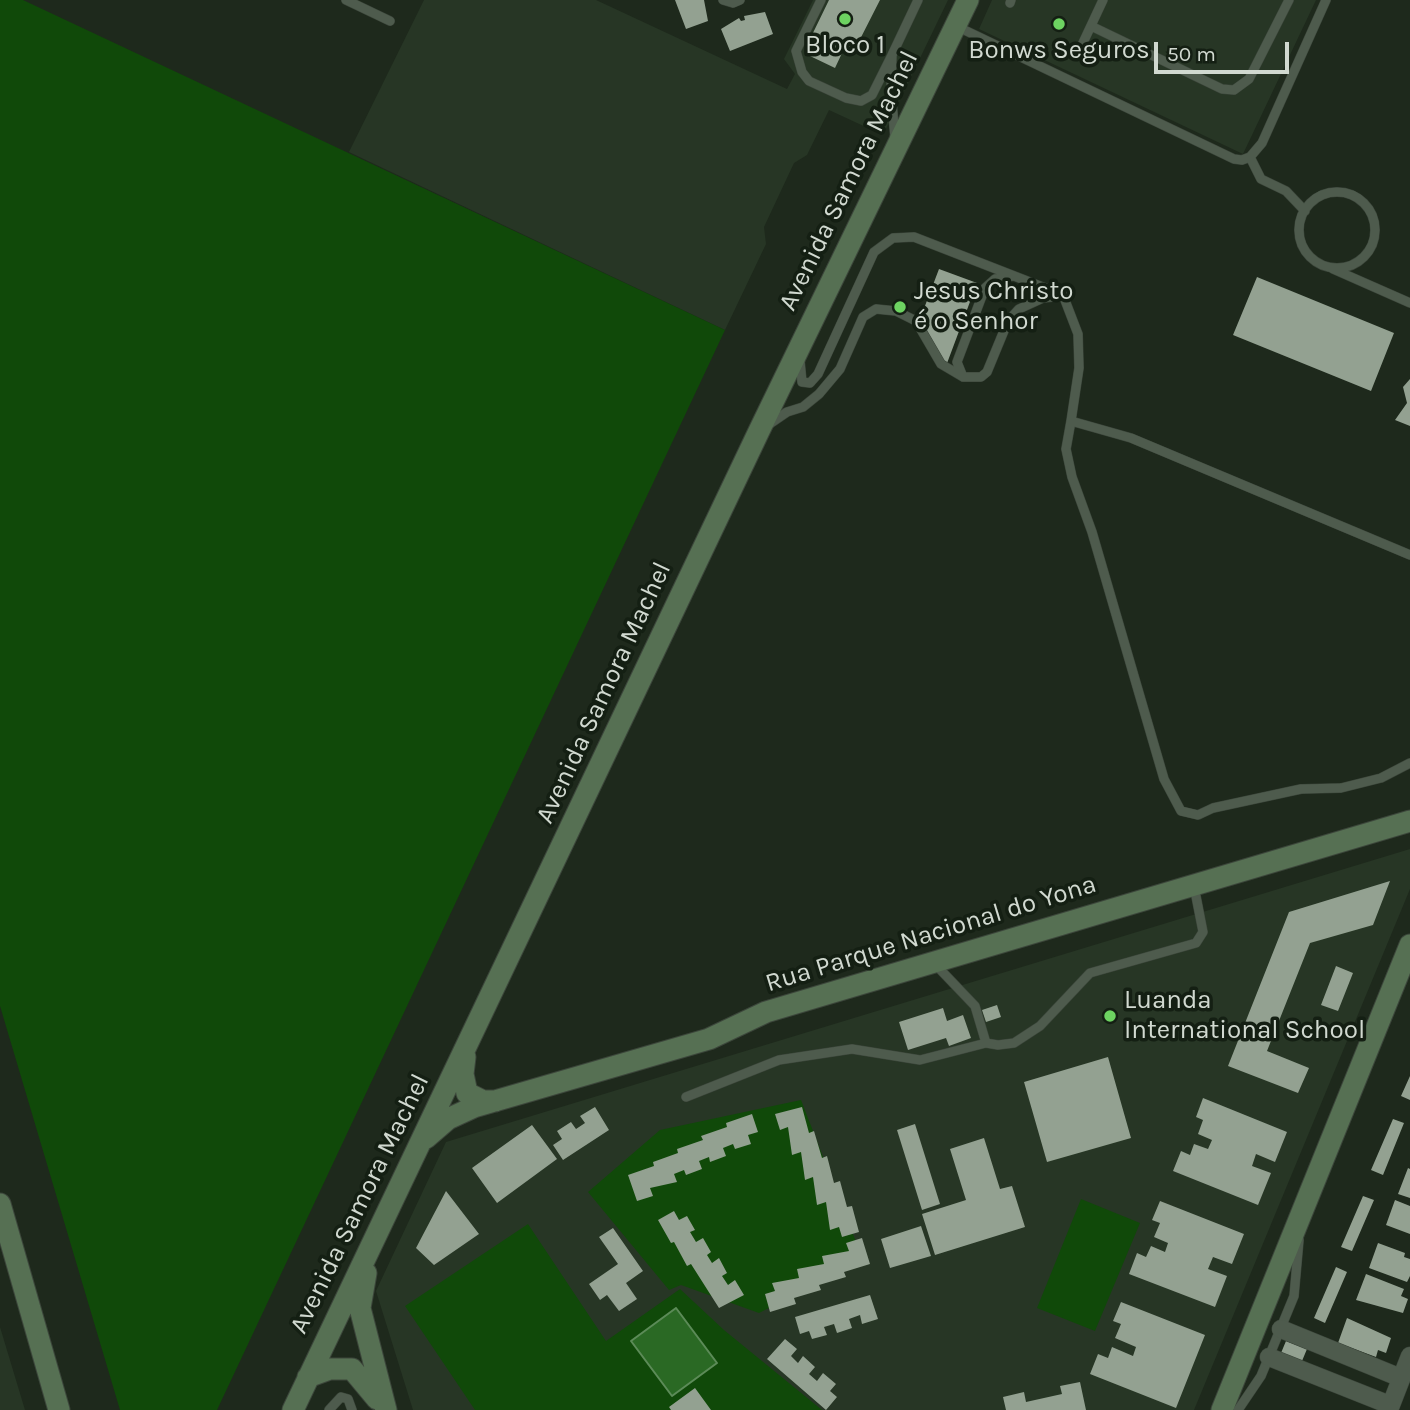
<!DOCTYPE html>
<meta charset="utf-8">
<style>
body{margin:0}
#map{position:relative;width:1410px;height:1410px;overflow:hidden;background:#1e291c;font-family:Karla,sans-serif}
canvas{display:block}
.scale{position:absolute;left:1154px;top:42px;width:135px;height:32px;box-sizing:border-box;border:4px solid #d1d9d0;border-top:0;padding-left:9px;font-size:21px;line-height:24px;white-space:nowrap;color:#d1d9d0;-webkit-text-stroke:5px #141f13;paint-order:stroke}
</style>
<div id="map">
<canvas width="1410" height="1410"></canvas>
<div class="scale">50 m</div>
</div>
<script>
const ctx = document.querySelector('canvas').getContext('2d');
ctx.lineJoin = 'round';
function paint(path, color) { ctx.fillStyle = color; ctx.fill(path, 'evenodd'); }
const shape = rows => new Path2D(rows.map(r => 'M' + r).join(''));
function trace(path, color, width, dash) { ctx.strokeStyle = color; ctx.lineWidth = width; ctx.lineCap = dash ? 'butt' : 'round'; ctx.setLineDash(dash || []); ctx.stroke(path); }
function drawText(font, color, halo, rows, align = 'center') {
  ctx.font = font + ' Karla,sans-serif'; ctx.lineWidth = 7; ctx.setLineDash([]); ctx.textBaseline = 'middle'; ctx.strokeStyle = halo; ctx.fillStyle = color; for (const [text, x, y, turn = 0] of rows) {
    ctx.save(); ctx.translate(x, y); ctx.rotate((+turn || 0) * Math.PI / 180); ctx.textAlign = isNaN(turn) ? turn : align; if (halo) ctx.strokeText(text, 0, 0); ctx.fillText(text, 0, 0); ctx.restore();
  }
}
paint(shape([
 [424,0,596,0,787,89,795,74,784,59,813,0,948,0,883,135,829,110,807,155,794,163,764,227,766,244,725,330,349,152],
 [992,0,1316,0,1243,154,979,29],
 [1410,849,1410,889,1194,1410,413,1410,376,1291,446,1142],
 [0,1327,25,1410,0,1410]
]), '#273625');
paint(shape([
 [0,0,23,0,725,330,217,1410,120,1410,0,1006],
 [801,1100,863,1260,759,1313,681,1285,669,1290,588,1192,660,1130],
 [1081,1199,1140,1223,1095,1331,1037,1308],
 [528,1224,606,1341,680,1289,724,1330,822,1410,475,1410,405,1306]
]), '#104909');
const water = shape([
 [676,1308,717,1363,672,1396,631,1341,676,1308]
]);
paint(water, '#2a6924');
trace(water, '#5c8b58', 2);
paint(shape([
 [675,0,704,0,708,21,686,29],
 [829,0,880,0,852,55,843,51,835,68,810,56,818,41,811,37],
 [765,12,773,34,730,51,721,29,739,18,741,21,745,20,744,16],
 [939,269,977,283,946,366,920,319],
 [1257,277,1394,333,1371,391,1233,335],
 [1410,379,1410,426,1395,420,1407,403,1403,387],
 [1390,881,1373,925,1310,943,1267,1051,1309,1068,1298,1093,1228,1066,1289,912],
 [1336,966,1353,973,1338,1011,1321,1005],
 [997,1005,1001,1017,986,1022,982,1010],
 [943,1008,947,1021,963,1015,971,1038,949,1046,946,1038,908,1050,899,1022],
 [1108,1057,1131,1138,1047,1162,1024,1082],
 [1410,1076,1410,1100,1401,1096],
 [1203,1098,1287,1132,1275,1162,1256,1154,1252,1166,1271,1173,1258,1205,1173,1171,1181,1151,1190,1155,1194,1144,1208,1149,1212,1140,1198,1134,1203,1120,1196,1117],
 [595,1107,609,1130,563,1160,553,1145,562,1139,557,1131,571,1122,576,1129,585,1123,580,1116],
 [802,1107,809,1133,814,1131,822,1158,827,1156,834,1183,840,1181,847,1207,852,1206,859,1232,842,1237,839,1227,830,1230,826,1202,817,1205,813,1177,805,1180,801,1152,792,1155,788,1127,780,1130,775,1114],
 [752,1114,758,1132,748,1135,751,1144,735,1149,733,1144,723,1148,726,1156,710,1162,709,1157,699,1161,702,1169,686,1175,684,1170,674,1174,677,1182,650,1188,653,1196,637,1201,628,1175,654,1166,653,1162,678,1153,677,1149,703,1140,701,1136,727,1127,726,1123],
 [1393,1119,1404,1123,1383,1175,1371,1170],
 [915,1124,940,1204,922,1210,897,1130],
 [532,1125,557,1159,497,1203,472,1168],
 [984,1138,1000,1189,1012,1186,1025,1227,935,1255,922,1214,966,1200,950,1149],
 [1408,1168,1410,1169,1410,1198,1398,1194],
 [446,1191,479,1234,434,1265,416,1248],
 [1363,1196,1374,1200,1352,1251,1341,1247],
 [1395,1200,1410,1206,1410,1234,1386,1225],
 [1160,1201,1244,1234,1232,1264,1213,1257,1208,1269,1227,1276,1215,1307,1129,1274,1137,1253,1146,1257,1151,1246,1165,1252,1168,1243,1154,1237,1160,1223,1152,1220],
 [674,1211,679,1220,687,1216,695,1230,690,1232,696,1242,703,1238,711,1252,707,1255,712,1263,719,1258,727,1273,722,1276,728,1285,735,1280,744,1295,719,1308,691,1264,687,1266,674,1242,671,1243,658,1220],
 [921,1226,931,1256,890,1268,881,1239],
 [613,1228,643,1271,626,1283,637,1299,619,1311,607,1295,600,1300,589,1284,618,1264,599,1237],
 [862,1238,870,1264,844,1272,846,1277,819,1285,821,1290,794,1298,796,1304,770,1312,765,1294,775,1291,772,1283,799,1278,797,1269,824,1264,822,1256,849,1251,846,1243],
 [1378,1243,1405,1253,1404,1257,1410,1259,1410,1276,1407,1282,1369,1268],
 [1336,1267,1347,1272,1325,1323,1314,1318],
 [1366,1274,1404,1289,1401,1296,1408,1299,1403,1313,1356,1300],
 [870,1295,878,1319,862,1324,860,1315,849,1319,852,1328,837,1333,834,1324,824,1327,827,1335,812,1339,809,1331,800,1334,795,1317],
 [1121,1302,1205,1335,1176,1408,1090,1374,1098,1354,1108,1358,1112,1347,1133,1356,1136,1347,1115,1338,1121,1324,1113,1321],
 [1347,1318,1391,1338,1386,1353,1378,1350,1376,1357,1338,1343],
 [785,1339,797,1349,791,1356,798,1363,803,1356,815,1367,809,1374,817,1381,823,1373,836,1384,830,1391,837,1397,826,1410,767,1359],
 [1286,1341,1307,1349,1302,1361,1281,1353],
 [1080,1382,1086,1410,1006,1410,1003,1397,1024,1392,1026,1402,1062,1394,1060,1386],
 [695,1388,711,1410,671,1410,669,1407]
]), '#93a191');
const lane = shape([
 [346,0,390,21],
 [723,0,733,3,740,0],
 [821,0,796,51,802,72,809,81,846,98,861,101,872,95,892,55],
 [1010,3,1011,0],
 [956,26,1234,159,1242,160,1250,157,1262,143,1326,0],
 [1091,26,1222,89,1234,90,1249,79,1289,0],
 [1081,47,1103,0],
 [895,139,891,89,892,55,918,0],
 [1250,157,1261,179,1286,191,1305,211],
 '1299 230a38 38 0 1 1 76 0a38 38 0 1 1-76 0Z',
 [1333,269,1410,303],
 [1013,276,995,279,985,288,957,362,963,377,981,377,987,372,1008,321,1019,309,1043,298,1061,296],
 [800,361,802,382,810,383,818,374,874,252,893,238,914,237,1063,295,1078,334,1079,368,1071,421],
 [768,425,787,412,803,407,819,394,840,369,863,317,876,309,896,311,916,321,941,364,963,377],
 [1410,555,1131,438,1071,421,1066,449,1072,477,1092,532,1164,779,1181,811,1198,815,1213,808,1301,789,1341,788,1381,778,1410,763],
 [934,963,975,1006,986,1043],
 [686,1097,779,1060,852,1049,920,1060,986,1043,998,1045,1014,1043,1040,1026,1090,973,1196,943,1203,932,1194,886],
 [329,1410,341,1397,348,1399,352,1410],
 [1238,1410,1261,1376,1294,1296,1299,1240]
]);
const street = shape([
 [1281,1329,1401,1378],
 [1269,1357,1390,1405],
 [1389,1410,1410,1356]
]);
const secondary = shape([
 [465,1057,463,1074,467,1093,483,1101,495,1101],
 [426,1138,448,1119,474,1107,709,1039,766,1012,1410,821],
 [0,1204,59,1410],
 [366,1273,360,1308,386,1410],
 [308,1377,330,1369,352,1369,377,1399],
 [293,1410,759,431,968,0],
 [1222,1410,1410,945]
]);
trace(lane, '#3c463b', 10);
trace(street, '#3c463b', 19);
trace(secondary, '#3c463b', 23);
trace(lane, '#4e5b4d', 9);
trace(street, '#4e5b4d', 18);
trace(secondary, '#567053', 21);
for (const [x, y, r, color] of [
 [845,19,7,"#6dd361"],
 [1059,24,7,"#6dd361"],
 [900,307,7,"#6dd361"],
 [1110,1016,7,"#6dd361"]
]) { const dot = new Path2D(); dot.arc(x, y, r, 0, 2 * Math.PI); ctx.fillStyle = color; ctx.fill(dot); trace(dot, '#141f13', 2.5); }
drawText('26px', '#d1d9d0', '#141f13', [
 ["Bloco 1",845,46],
 ["Bonws Seguros",1059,51],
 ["Jesus Christo",914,292,"left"],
 ["é o Senhor",914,322,"left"],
 ["Luanda",1124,1001,"left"],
 ["International School",1124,1031,"left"]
]);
drawText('26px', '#d1d9d0', '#141f13', [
 ["Avenida Samora Machel",849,181,-64],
 ["Avenida Samora Machel",604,693,-65],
 ["Rua Parque Nacional do Yona",931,934,-17],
 ["Avenida Samora Machel",360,1204,-64]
]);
</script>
